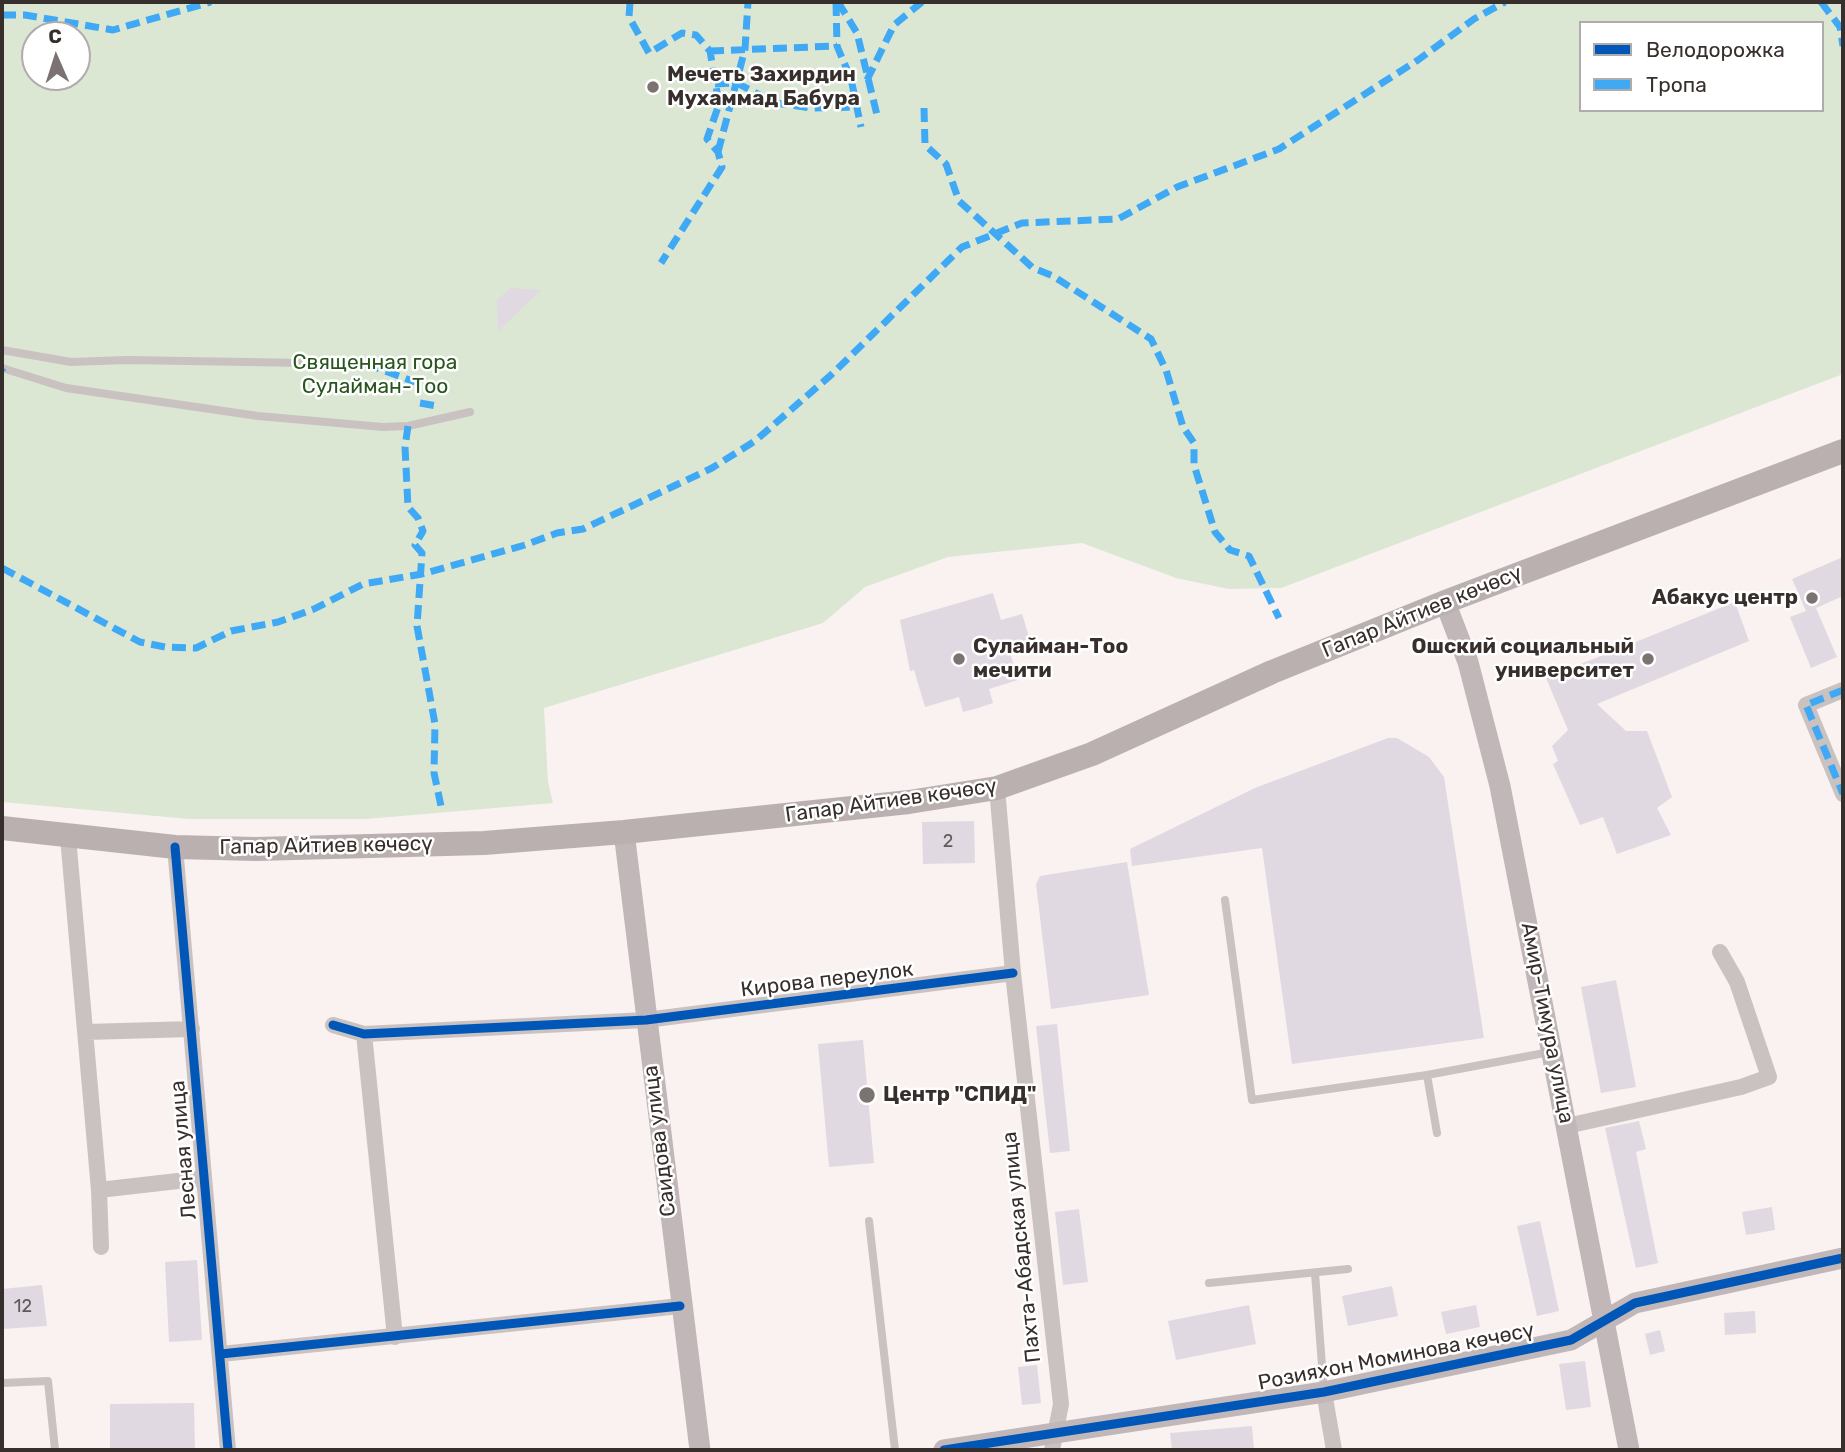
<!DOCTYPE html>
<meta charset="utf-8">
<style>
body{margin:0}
#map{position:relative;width:1845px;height:1452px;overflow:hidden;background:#f9f2f0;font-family:Rubik,sans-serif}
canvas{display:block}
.frame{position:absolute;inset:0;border:4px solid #372f2c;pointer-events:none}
.legend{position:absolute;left:1579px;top:21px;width:245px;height:91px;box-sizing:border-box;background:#fff;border:2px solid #afacab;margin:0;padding:9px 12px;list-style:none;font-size:21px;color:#372f2c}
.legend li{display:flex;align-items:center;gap:14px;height:35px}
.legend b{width:35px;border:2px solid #afacab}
.north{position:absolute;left:21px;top:21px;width:70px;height:70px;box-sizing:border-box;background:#fff;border:2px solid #afacab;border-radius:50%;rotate:357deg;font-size:19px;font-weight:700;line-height:28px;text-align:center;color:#372f2c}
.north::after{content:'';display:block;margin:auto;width:24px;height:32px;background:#7b7371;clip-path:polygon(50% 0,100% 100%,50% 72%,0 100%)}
</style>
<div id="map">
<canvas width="1845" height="1452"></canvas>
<div class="frame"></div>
<ul class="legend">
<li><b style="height:9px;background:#0057b8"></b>Велодорожка</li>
<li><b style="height:9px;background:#3fa9f5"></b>Тропа</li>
</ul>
<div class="north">С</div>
</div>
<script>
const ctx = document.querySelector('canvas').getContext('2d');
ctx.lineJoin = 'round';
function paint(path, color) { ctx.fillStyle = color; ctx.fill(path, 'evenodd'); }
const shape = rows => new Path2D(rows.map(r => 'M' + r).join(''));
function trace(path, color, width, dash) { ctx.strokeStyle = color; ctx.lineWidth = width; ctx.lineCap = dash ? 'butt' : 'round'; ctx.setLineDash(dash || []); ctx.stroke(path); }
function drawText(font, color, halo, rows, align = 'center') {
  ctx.font = font + ' Rubik,sans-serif'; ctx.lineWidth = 5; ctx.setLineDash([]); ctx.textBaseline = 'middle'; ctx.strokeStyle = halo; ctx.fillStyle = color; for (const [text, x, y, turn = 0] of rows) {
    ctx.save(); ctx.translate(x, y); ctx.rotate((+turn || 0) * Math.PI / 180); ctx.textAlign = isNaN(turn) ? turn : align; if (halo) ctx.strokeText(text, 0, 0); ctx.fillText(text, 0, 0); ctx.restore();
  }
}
paint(shape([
 [2,2,1843,2,1843,374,1281,588,1229,589,1176,578,1082,543,948,557,865,587,823,623,544,708,548,782,553,803,366,819,189,819,2,802],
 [1581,23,1822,23,1822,110,1581,110],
 [35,35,77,35,77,77,35,77]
]), '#dbe7d3');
paint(shape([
 [510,288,541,290,498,331,497,300],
 [1843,557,1843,596,1816,608,1837,657,1811,668,1790,617,1806,611,1792,579],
 [993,593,1001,620,1022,614,1031,643,1009,649,1018,680,989,689,993,703,978,708,963,712,959,697,925,707,914,670,910,671,900,620],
 [1735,602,1749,641,1597,704,1626,731,1647,731,1672,797,1657,808,1671,835,1617,854,1603,817,1580,825,1553,764,1558,761,1552,746,1568,730,1546,678],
 [1388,738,1397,738,1429,757,1444,777,1484,1038,1292,1064,1262,848,1132,866,1130,849,1255,788],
 [974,821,975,863,923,864,922,822],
 [1127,862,1149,995,1051,1009,1036,884,1040,876],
 [1616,980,1636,1087,1601,1093,1581,987],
 [1057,1024,1070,1151,1050,1153,1036,1026],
 [863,1040,874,1163,829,1167,818,1044],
 [1639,1121,1646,1149,1636,1152,1658,1263,1636,1268,1605,1128],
 [1772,1207,1775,1230,1746,1235,1742,1212],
 [1079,1209,1088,1282,1063,1285,1055,1212],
 [1540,1221,1559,1311,1537,1316,1517,1226],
 [197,1260,202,1340,169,1342,165,1262],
 [42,1285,47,1326,2,1329,2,1289],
 [1392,1286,1398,1316,1348,1326,1342,1296],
 [1249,1305,1256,1344,1176,1360,1168,1321],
 [1476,1305,1480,1327,1446,1334,1441,1312],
 [1755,1311,1756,1333,1725,1335,1724,1313],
 [1660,1330,1665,1351,1650,1355,1645,1334],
 [1585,1361,1591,1407,1566,1410,1559,1364],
 [1037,1365,1041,1403,1022,1405,1018,1367],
 [194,1403,195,1450,110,1450,110,1404],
 [1252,1426,1254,1450,1172,1450,1170,1433]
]), '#e0d9e1');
trace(shape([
 [2,350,71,362,127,360,366,364],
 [2,368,66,388,258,416,383,427,408,426,470,412],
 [1225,900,1252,1100,1427,1075],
 [1437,1133,1427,1075,1550,1052],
 [869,1221,895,1450],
 [1315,1273,1324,1392],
 [1209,1283,1348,1269],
 [2,1383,48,1381,55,1450]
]), '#cac1c1', 8);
trace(shape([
 [1843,690,1806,705,1843,794],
 [997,788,1013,973,1061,1404,1052,1450],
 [68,837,99,1190,101,1247],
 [175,847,228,1450],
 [333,1025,364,1034,646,1020,1013,973],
 [86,1032,192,1029],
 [364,1034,395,1337],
 [1567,1126,1741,1087,1769,1077,1737,982,1720,952],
 [99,1190,204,1178],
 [221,1354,680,1306],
 [1324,1392,1334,1450]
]), '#cac1c1', 16);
trace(shape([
 [1445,602,1468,662,1500,786,1629,1450],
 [624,832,700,1450],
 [944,1450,1324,1392,1571,1340,1635,1303,1843,1258]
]), '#c2b7b8', 21);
trace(shape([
 [2,828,175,847,256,849,484,843,624,832,909,802,997,788,1092,754,1272,672,1445,602,1843,451]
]), '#bbb0b0', 24);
trace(shape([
 [630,2,629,17,649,53,682,33,696,35,710,51,719,104,707,139,718,152,722,167,661,263],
 [836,2,837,46,851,79,861,127],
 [838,2,857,33,877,115],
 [1821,2,1840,27,1843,46],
 [2,15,25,15,113,30,211,2],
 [710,51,837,46],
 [867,80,894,25,922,2],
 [715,84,737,83,775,103,811,108,857,107],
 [924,108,925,145,946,164,959,201,1033,268,1053,276,1151,339,1166,370,1183,427,1194,443,1194,465,1215,532,1230,550,1249,556,1279,618],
 [718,152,745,49,748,2],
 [366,364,415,382],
 [2,370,3,368],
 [420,403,437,406],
 [408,426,405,447,408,507,418,518,423,531,415,545,422,553,417,626,435,724,434,773,441,806],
 [2,568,140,642,165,647,196,648,231,631,278,622,314,609,363,584,422,574,525,545,557,533,583,529,712,468,755,441,831,375,962,247,1022,223,1118,219,1177,187,1279,149,1418,60,1474,19,1505,2],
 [1843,690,1806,705,1843,794]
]), '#3fa9f5', 7, [14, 7]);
trace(shape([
 [175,847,228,1450],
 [333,1025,364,1034,646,1020,1013,973],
 [221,1354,680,1306],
 [944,1450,1324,1392,1571,1340,1635,1303,1843,1258]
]), '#0057b8', 9);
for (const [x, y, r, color] of [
 [653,87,7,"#7b7371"],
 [1812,598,7,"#7b7371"],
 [959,659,7,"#7b7371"],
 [1648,659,7,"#7b7371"],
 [867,1095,9,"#7b7371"]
]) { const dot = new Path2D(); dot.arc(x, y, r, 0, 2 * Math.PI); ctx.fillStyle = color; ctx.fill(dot); trace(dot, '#fff', 2.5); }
drawText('18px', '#615a59', null, [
 ["2",948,842],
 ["12",23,1307]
]);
drawText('bold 21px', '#372f2c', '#fff', [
 ["Мечеть Захирдин",667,75],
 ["Мухаммад Бабура",667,99],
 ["Абакус центр",1798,598,"right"],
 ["Сулайман-Тоо",973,647],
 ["мечити",973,671],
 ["Ошский социальный",1634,647,"right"],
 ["университет",1634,671,"right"],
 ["Центр \"СПИД\"",883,1095]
], 'left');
drawText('21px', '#28551e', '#fff', [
 ["Священная гора",375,363],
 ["Сулайман-Тоо",375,387]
]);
drawText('21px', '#372f2c', '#fff', [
 ["Гапар Айтиев көчөсү",1422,612,-22],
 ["Гапар Айтиев көчөсү",891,801,-8],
 ["Гапар Айтиев көчөсү",326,846,-1],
 ["Кирова переулок",827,980,-7],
 ["Амир-Тимура улица",1547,1023,79],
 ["Саидова улица",660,1141,-97],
 ["Лесная улица",184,1150,-95],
 ["Пахта-Абадская улица",1022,1247,-96],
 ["Розияхон Моминова көчөсү",1396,1357,-11]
]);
</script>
